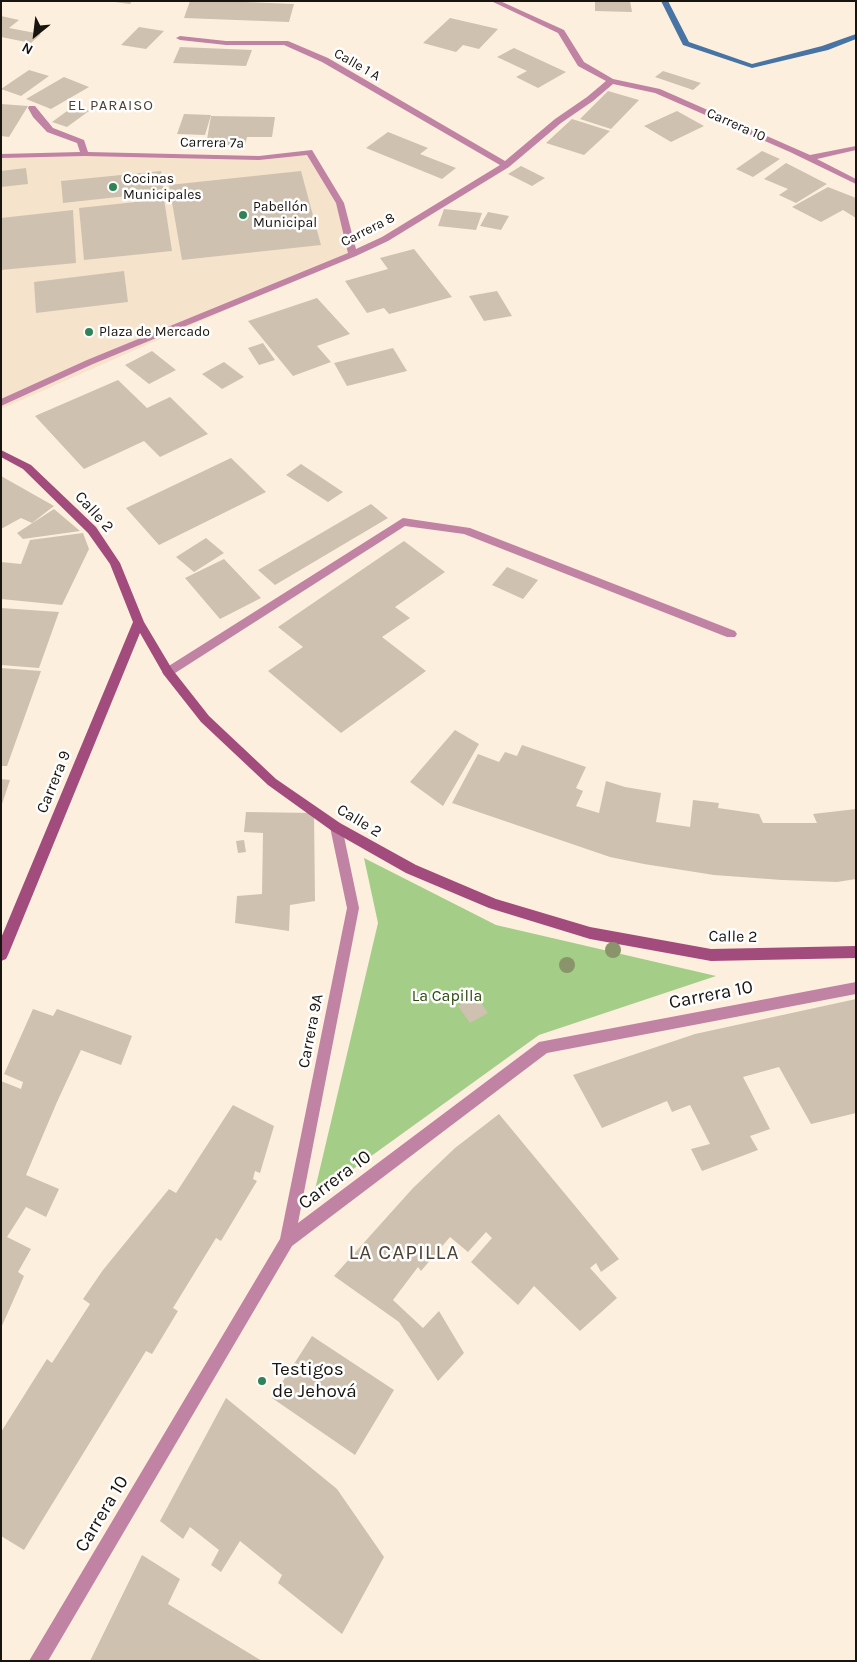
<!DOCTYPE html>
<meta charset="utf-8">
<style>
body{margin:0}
#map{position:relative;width:857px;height:1662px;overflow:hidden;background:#fcefdd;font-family:Karla,sans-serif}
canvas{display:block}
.frame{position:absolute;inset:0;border:2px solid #18140e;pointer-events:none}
.north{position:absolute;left:10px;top:10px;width:50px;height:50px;-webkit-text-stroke:4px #fefefe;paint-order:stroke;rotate:209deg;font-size:14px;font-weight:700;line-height:20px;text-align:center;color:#18140e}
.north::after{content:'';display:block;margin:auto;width:18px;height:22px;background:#18140e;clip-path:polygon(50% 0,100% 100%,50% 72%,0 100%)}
</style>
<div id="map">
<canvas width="857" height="1662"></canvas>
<div class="frame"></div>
<div class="north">N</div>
</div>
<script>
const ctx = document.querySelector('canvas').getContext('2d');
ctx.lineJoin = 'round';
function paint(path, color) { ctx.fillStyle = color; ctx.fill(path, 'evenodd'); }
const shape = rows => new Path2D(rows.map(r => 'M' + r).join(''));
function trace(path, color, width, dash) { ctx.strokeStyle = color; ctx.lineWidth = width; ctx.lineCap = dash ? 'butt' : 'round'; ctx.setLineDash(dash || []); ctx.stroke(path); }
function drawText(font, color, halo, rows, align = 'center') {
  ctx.font = font + ' Karla,sans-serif'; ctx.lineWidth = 5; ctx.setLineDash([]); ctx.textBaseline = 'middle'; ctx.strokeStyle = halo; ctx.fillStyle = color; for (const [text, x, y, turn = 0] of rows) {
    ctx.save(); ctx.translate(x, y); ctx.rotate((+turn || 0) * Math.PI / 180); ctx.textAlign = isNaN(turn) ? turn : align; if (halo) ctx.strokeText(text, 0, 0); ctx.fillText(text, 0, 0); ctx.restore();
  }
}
paint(shape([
 [309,152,340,203,353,254,1,409,1,156,30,154,259,158]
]), '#f6e3cb');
paint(shape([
 [364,858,496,925,716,976,539,1035,313,1198,378,923]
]), '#a4cd87');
paint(shape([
 [661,1,668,1,689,42,752,64,822,46,856,34,856,39,828,50,752,68,683,45,661,1]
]), '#4773a5');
paint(shape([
 [107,1,132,1,130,4],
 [190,1,221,1,294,4,289,22,184,18],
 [595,1,630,1,632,12,595,11],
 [1,16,19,20,9,28,41,34,31,43,1,37],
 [450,18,498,29,479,49,463,45,456,52,423,43],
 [139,27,164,31,146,49,121,45],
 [180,47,252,50,246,66,173,63],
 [514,48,566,72,538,88,516,77,527,71,497,57],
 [29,70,49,76,21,96,1,89],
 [663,71,701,83,693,90,655,77],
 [64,77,89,87,51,109,26,99],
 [608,91,639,100,611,129,580,119],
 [1,104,28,106,9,137,1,136],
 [74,106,89,111,67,127,52,122],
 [677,111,704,126,671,142,644,126],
 [184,114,211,115,205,135,177,134],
 [211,116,275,117,272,137,247,137,245,145,206,145],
 [572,119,610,131,584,155,546,143],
 [388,132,428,148,420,154,456,168,442,179,366,148],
 [762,151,780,159,753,177,736,169],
 [786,163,827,184,796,203,779,195,788,189,764,179],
 [521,166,545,178,532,186,508,174],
 [26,168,28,184,1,187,1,171],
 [161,171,164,192,63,203,61,181],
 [301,171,321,245,182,260,169,185],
 [828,187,856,198,856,218,843,210,821,222,792,207],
 [164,199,172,251,84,260,79,208],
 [444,209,482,213,476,230,438,226],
 [73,210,76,263,1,270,1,218],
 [488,212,509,216,501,230,480,226],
 [414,249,452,297,389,314,384,308,367,313,345,281,388,269,380,258],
 [124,271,128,302,36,313,34,282],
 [497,291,512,316,484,321,469,296],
 [317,298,350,334,317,346,331,362,293,376,248,321],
 [263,343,275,360,259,365,248,348],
 [393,348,407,371,347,386,334,363],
 [152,351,176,370,149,384,125,365],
 [224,362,244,377,222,389,202,374],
 [118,380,147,408,170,397,208,434,160,457,144,441,84,469,35,416],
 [231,458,266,492,159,545,126,508],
 [301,464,343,492,328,502,286,475],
 [1,476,54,506,32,523,21,518,1,529],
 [371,504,388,518,275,585,258,570],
 [54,509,80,531,23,539,17,533],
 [83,533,89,549,62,605,1,599,1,562,21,564,30,540],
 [206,538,224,553,194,572,176,557],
 [404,541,445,572,395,607,410,618,382,637,426,671,341,733,268,671,303,647,278,627],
 [224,559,261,598,220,619,185,578],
 [507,567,538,580,523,599,492,585],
 [1,608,59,612,39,668,1,665],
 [1,668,41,671,7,766,1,766],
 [455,730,479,744,443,806,410,782],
 [522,745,586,767,576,788,583,791,576,806,599,813,606,781,625,787,661,793,656,822,690,827,693,800,719,803,718,808,759,814,763,823,817,823,813,814,856,809,856,879,837,882,782,880,714,875,644,864,610,857,452,803,478,754,499,762,505,752,517,756],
 [1,779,10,780,2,804,1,804],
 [246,812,314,813,315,901,290,905,289,931,235,923,237,896,262,894,263,833,244,832],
 [244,840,246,852,238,853,236,841],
 [476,996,488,1013,470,1023,458,1006],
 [856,999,856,1113,811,1124,779,1067,743,1077,770,1129,750,1136,758,1150,702,1171,691,1149,710,1144,690,1105,672,1112,667,1101,602,1128,573,1075,695,1034],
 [33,1009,53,1016,57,1009,132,1036,121,1065,81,1050,57,1102,26,1175,59,1189,46,1217,26,1207,7,1237,31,1249,18,1272,24,1276,1,1328,1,1081,21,1089,23,1082,4,1074],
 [233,1105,274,1126,260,1173,255,1171,253,1179,257,1181,221,1241,216,1238,173,1308,178,1311,152,1354,146,1351,24,1550,1,1536,1,1432,47,1359,52,1363,90,1304,83,1299,103,1270,169,1189,176,1193],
 [499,1114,619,1259,601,1272,596,1263,590,1268,617,1298,580,1331,534,1286,518,1305,471,1262,492,1238,486,1232,468,1252,450,1237,421,1271,418,1267,393,1300,423,1328,439,1311,464,1353,438,1381,399,1322,334,1276,413,1188,455,1148],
 [312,1336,394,1390,355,1455,272,1398],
 [226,1398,337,1489,384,1557,342,1634,278,1583,282,1575,240,1541,221,1572,211,1565,219,1550,190,1527,183,1539,160,1521],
 [142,1555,180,1579,168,1604,262,1661,90,1661]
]), '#cfc1b0');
paint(shape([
 [491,1,500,1,564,30,584,62,613,79,660,89,810,155,856,146,856,150,817,159,856,179,856,184,790,152,655,93,613,84,593,101,561,123,509,167,388,241,356,256,93,364,1,406,1,399,87,360,348,253,336,203,307,155,259,160,85,156,1,158,1,154,80,152,77,143,47,132,33,117,28,108,29,106,35,106,53,128,84,140,88,152,259,156,312,150,344,203,356,249,382,237,500,165,322,62,284,45,226,45,180,40,176,38,180,36,226,41,288,41,328,58,505,161,555,119,587,97,606,81,578,66,558,33,491,1],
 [403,518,470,528,735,631,737,634,735,637,727,637,464,534,405,526,172,675,164,675,162,672,164,669,403,518],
 [336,822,340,823,342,827,359,908,298,1223,539,1042,856,982,856,994,547,1053,292,1246,48,1661,29,1661,280,1239,347,908,330,827,332,823,336,822]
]), '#c083a3');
paint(shape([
 [1,450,31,465,96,527,120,563,144,622,172,669,209,716,276,779,340,823,416,865,496,899,590,927,711,949,856,946,856,958,711,961,590,939,489,908,406,873,332,831,268,785,201,722,164,675,140,633,8,955,6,959,1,961,1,938,133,622,110,564,88,533,23,469,1,457,1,450]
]), '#a24c7d');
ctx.fillStyle = '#89946a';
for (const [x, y] of [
 [613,950],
 [567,965]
]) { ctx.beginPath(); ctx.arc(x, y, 8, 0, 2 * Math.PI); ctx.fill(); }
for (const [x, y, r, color] of [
 [113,187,5,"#2f8356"],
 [243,215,5,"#2f8356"],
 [89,332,5,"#2f8356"],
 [262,1381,5,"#2f8356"]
]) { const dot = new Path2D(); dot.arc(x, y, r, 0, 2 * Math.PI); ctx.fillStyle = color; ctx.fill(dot); trace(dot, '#fefefe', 2); }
drawText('14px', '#18140e', '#fefefe', [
 ["Calle 1 A",357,65,30],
 ["Carrera 10",736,125,24],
 ["Carrera 7a",212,143,1],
 ["Carrera 8",368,230,-27]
]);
drawText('14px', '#18140e', '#fefefe', [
 ["Cocinas",123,179],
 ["Municipales",123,195],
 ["Pabellón",253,207],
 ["Municipal",253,223],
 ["Plaza de Mercado",99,332]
], 'left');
ctx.letterSpacing = '1px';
drawText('15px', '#4d4234', '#fefefe', [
 ["EL PARAISO",111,106]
]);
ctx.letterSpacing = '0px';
drawText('16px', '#18140e', '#fefefe', [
 ["Calle 2",94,512,48],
 ["Carrera 9",54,782,-68],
 ["Calle 2",359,821,31],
 ["Calle 2",733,937,1],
 ["Carrera 9A",311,1031,-79]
]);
drawText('16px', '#2b4a0c', '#fefefe', [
 ["La Capilla",447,996]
]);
drawText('19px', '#18140e', '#fefefe', [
 ["Carrera 10",711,995,-11],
 ["Carrera 10",335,1180,-37],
 ["Carrera 10",102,1514,-59]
]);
drawText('19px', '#18140e', '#fefefe', [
 ["Testigos",272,1370],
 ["de Jehová",272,1392]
], 'left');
ctx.letterSpacing = '1px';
drawText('21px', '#4d4234', '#fefefe', [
 ["LA CAPILLA",404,1253]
]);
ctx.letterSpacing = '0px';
</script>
